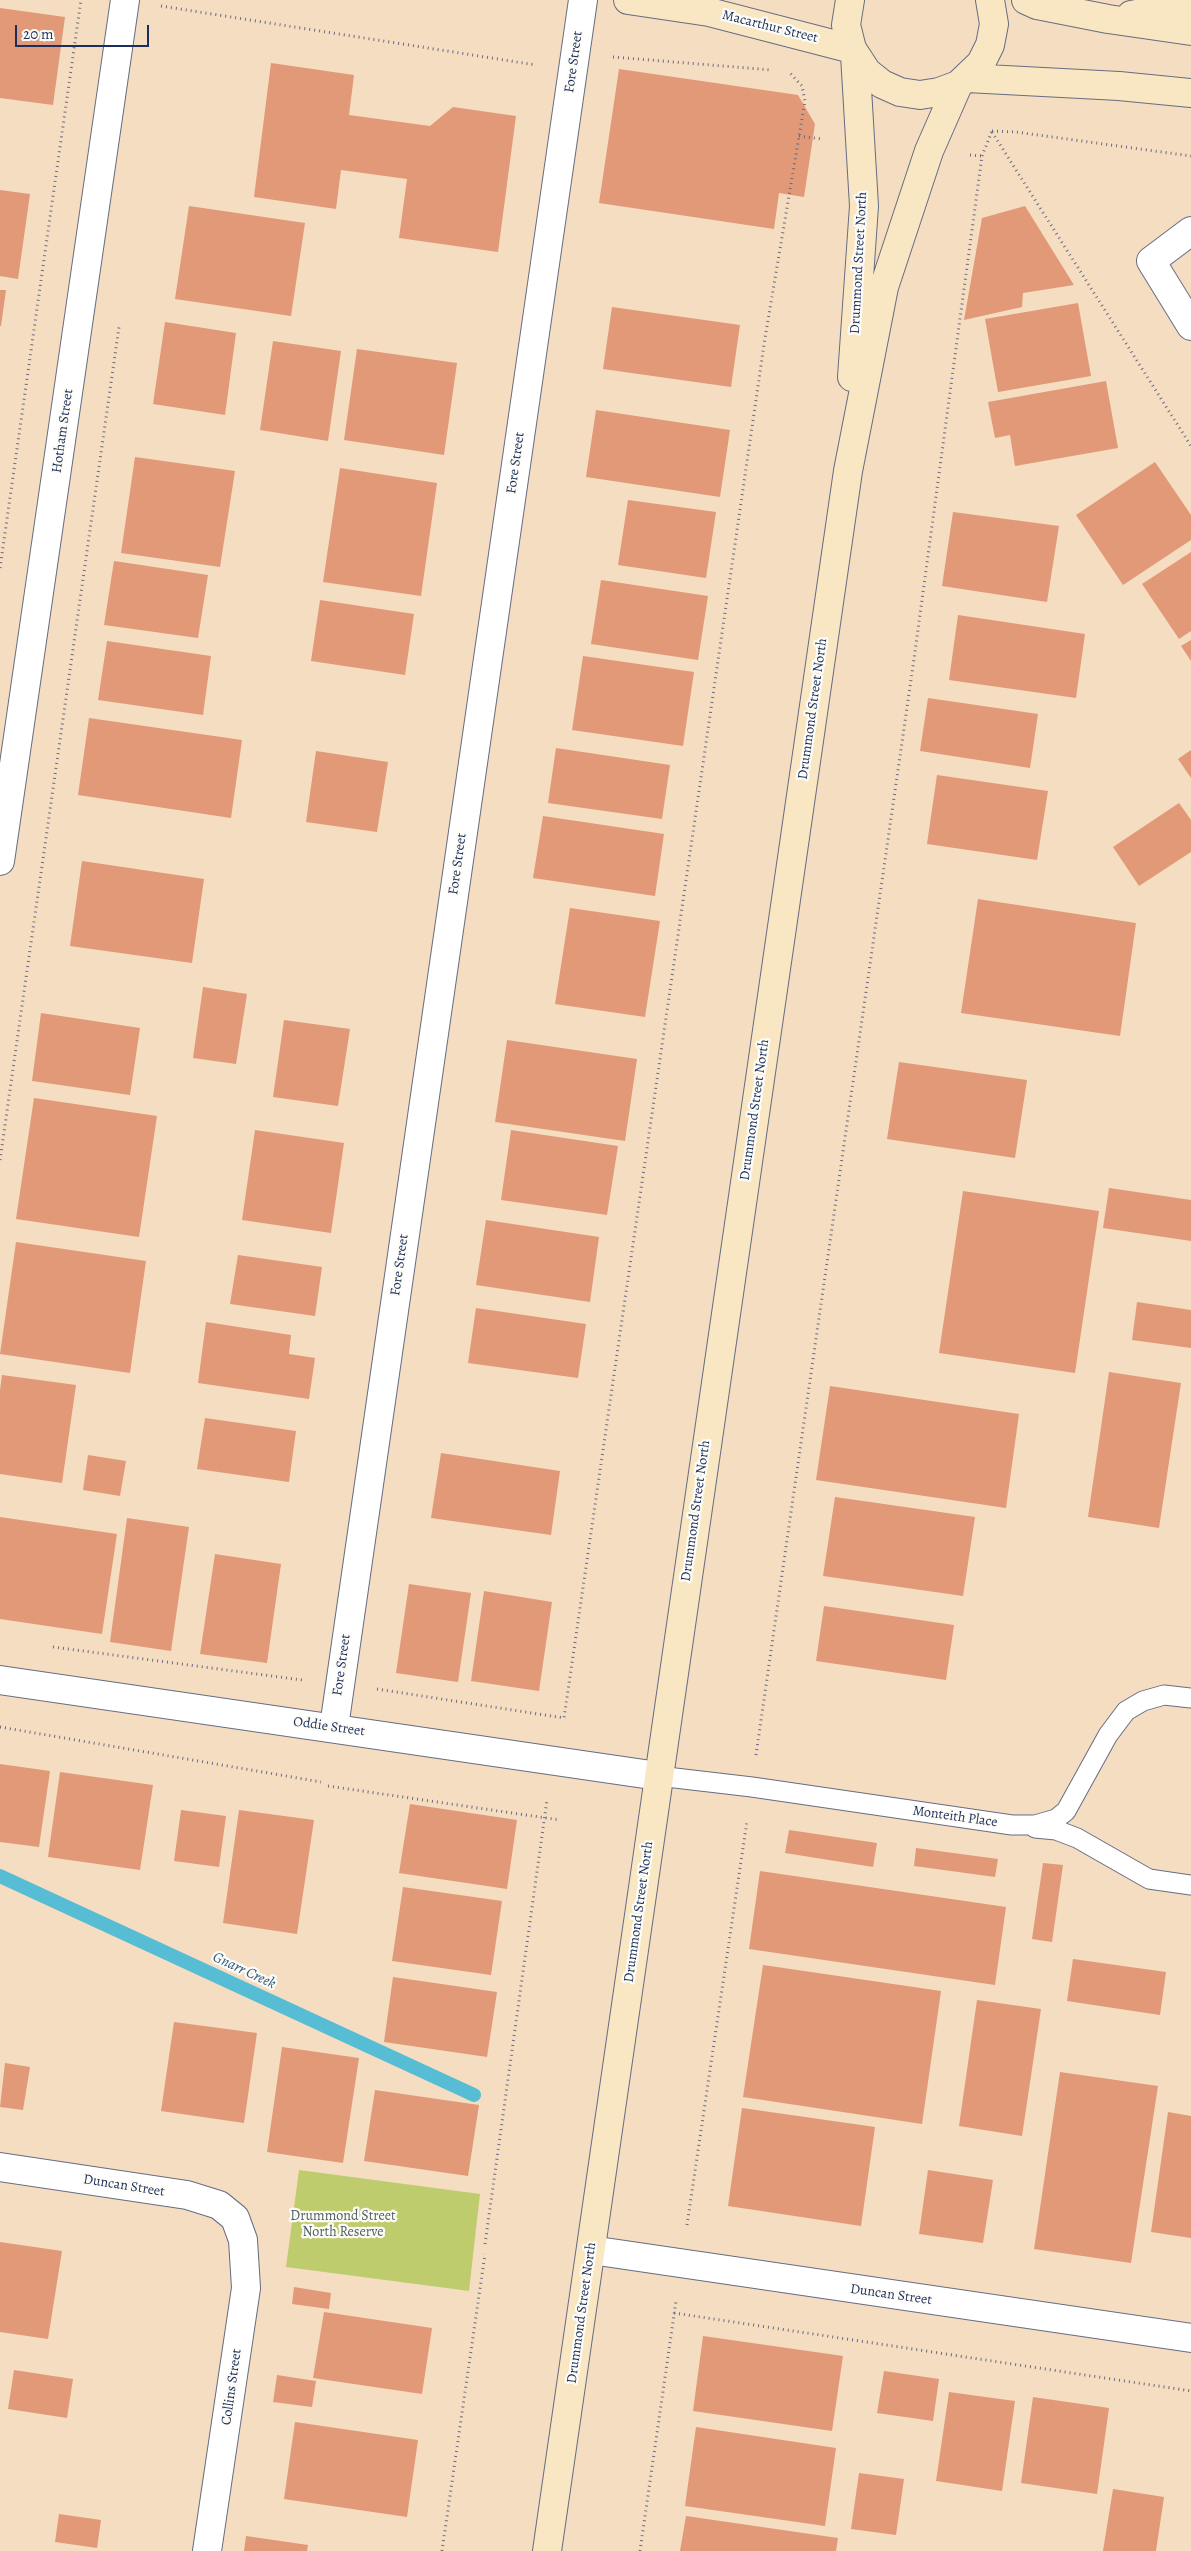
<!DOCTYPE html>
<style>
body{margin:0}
#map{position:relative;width:1191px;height:2551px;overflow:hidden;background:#f5ddc2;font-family:Alegreya,serif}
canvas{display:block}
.scale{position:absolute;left:15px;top:25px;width:134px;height:22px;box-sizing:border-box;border:2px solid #1b2f5e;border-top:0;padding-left:6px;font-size:15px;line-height:18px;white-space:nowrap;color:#1b2f5e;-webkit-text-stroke:4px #fdfcf7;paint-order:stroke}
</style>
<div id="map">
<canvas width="1191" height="2551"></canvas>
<div class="scale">20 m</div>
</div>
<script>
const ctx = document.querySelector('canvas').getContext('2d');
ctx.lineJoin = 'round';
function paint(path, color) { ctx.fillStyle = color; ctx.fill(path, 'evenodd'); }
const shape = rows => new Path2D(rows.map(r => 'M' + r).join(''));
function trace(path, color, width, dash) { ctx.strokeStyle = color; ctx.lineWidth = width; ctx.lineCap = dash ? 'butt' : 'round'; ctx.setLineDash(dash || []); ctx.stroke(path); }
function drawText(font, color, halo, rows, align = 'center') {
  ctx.font = font + ' Alegreya,serif'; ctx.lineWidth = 4.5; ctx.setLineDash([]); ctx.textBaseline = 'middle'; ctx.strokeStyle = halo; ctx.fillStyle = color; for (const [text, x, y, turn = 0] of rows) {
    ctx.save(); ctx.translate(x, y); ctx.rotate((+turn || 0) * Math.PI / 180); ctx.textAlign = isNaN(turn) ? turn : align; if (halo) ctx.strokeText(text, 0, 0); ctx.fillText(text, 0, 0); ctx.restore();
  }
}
paint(shape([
 [299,2170,480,2194,469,2291,286,2267]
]), '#bfcc6e');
trace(shape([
 [0,1876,474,2095]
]), '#56bdd4', 14);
paint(shape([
 [0,8,65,17,53,105,0,98],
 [271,63,354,75,349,115,430,126,453,107,516,116,498,252,399,238,407,179,341,170,336,209,254,197],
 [619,69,798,95,815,124,804,197,779,193,774,229,599,203],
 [0,190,30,194,18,279,0,276],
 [189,206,305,223,291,316,175,299],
 [1025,206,1074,285,1023,293,1022,307,964,320,982,218],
 [0,290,6,290,1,326,0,326],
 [1078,303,1091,376,998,392,985,319],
 [612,307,740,325,731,387,603,369],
 [165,322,236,333,225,415,153,404],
 [273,341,341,351,328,441,260,430],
 [357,349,457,363,444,455,344,440],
 [1106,381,1118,448,1015,466,1010,435,995,438,988,402],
 [596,410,730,430,720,497,586,477],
 [135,457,235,471,220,567,121,553],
 [1155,462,1191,515,1191,540,1123,585,1076,515],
 [340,468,437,483,421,596,323,582],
 [628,500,716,512,706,578,618,565],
 [953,512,1059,526,1047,602,942,586],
 [1191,552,1191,631,1179,639,1142,584],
 [114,561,208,575,198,638,104,625],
 [601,580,708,596,698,660,591,644],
 [320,600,414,614,405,675,311,661],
 [958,615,1085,634,1076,698,949,680],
 [1191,640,1191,661,1181,646],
 [107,641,211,656,203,715,98,700],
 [583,656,694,672,683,746,572,730],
 [928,698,1038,714,1030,768,920,751],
 [89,718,242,740,231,818,78,795],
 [556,748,670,765,662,819,548,803],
 [1191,750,1191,778,1178,759],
 [316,751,388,762,377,832,306,822],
 [937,775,1048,791,1037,860,927,844],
 [1179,803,1191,820,1191,852,1139,886,1113,847],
 [543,816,664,834,655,896,533,878],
 [82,861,204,879,192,963,70,946],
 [978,899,1136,923,1120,1036,961,1013],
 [570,908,660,921,645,1017,555,1004],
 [203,987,247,994,236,1064,193,1058],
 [41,1013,140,1028,130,1095,32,1081],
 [284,1020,350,1029,338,1106,273,1097],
 [507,1040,637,1059,625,1141,495,1122],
 [899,1062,1027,1080,1015,1158,887,1139],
 [34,1098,157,1116,139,1237,16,1219],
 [255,1130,344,1143,331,1233,242,1220],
 [511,1130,618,1146,607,1215,501,1200],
 [1109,1188,1191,1200,1191,1241,1103,1228],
 [963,1191,1099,1211,1075,1373,939,1353],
 [486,1220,599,1237,590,1302,476,1285],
 [16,1242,146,1261,130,1373,0,1354],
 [238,1255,322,1267,315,1316,230,1304],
 [1137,1302,1191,1310,1191,1348,1132,1340],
 [476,1308,586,1324,578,1378,468,1363],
 [206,1322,291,1335,289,1354,315,1358,309,1399,198,1383],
 [1109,1372,1181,1383,1159,1528,1088,1517],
 [2,1375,76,1385,62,1483,0,1474,0,1390],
 [830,1386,1019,1414,1006,1508,816,1480],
 [205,1418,296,1431,289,1482,197,1469],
 [441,1453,560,1471,551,1535,431,1518],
 [88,1455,126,1461,120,1496,83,1490],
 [835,1497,975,1517,963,1596,823,1576],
 [0,1517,117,1534,102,1634,0,1619],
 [127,1518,189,1527,171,1651,110,1642],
 [215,1554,281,1564,267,1663,200,1654],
 [409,1584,471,1593,458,1682,396,1673],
 [484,1591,552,1602,539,1691,471,1681],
 [824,1606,954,1625,946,1680,816,1661],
 [0,1764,50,1771,39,1847,0,1842],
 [60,1772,153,1785,140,1870,48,1857],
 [410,1804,517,1820,507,1889,399,1873],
 [181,1810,226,1816,219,1867,174,1861],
 [239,1810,314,1820,297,1934,223,1923],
 [789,1830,877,1843,873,1867,785,1853],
 [916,1848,998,1859,995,1877,914,1866],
 [1043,1863,1063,1865,1052,1942,1032,1939],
 [760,1871,1006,1907,995,1985,749,1949],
 [403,1887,502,1901,491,1975,392,1961],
 [1073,1959,1166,1972,1160,2015,1067,2001],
 [763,1965,941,1991,922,2124,743,2097],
 [393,1977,497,1992,487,2057,384,2042],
 [977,2000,1041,2009,1022,2136,959,2126],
 [174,2022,257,2033,244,2123,161,2111],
 [282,2047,359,2058,343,2163,267,2152],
 [5,2063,30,2067,23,2110,0,2107],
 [1060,2072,1158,2086,1131,2263,1034,2249],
 [375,2090,479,2105,468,2176,364,2161],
 [742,2108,875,2127,861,2226,728,2206],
 [1168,2112,1191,2116,1191,2238,1151,2232],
 [928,2170,993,2180,983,2243,919,2234],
 [0,2242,62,2251,48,2339,0,2332],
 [294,2287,331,2293,329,2309,292,2304],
 [324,2312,432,2328,422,2394,313,2378],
 [703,2336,843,2356,832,2431,693,2411],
 [14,2370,73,2379,67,2418,8,2409],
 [884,2371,939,2379,933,2421,877,2413],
 [277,2375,316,2381,312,2407,273,2402],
 [949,2392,1015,2401,1002,2491,936,2481],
 [1033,2397,1109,2408,1097,2494,1021,2483],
 [295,2422,418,2440,407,2517,284,2499],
 [696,2427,836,2448,825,2526,685,2506],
 [859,2473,904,2479,896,2535,851,2529],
 [1113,2489,1164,2497,1156,2551,1103,2551],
 [59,2514,101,2520,97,2548,55,2542],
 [686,2516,838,2538,836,2551,680,2551],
 [246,2536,308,2545,307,2551,244,2551]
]), '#e19978');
const lane = shape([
 [658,1776,752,1787,1012,1825,1035,1825,1056,1819,1066,1811,1108,1735,1126,1711,1143,1701,1164,1695,1191,1698],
 [1035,1828,1056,1830,1077,1838,1149,1879,1191,1885]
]);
const street = shape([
 [1191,231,1151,261,1191,326],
 [0,861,125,0],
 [0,1680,658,1776],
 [334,1727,583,0],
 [0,2167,187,2195,219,2205,235,2218,243,2240,246,2288,207,2551],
 [591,2250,1191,2338]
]);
const secondary = shape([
 [628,0,709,12,852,49],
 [850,0,846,25,852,49,867,72,882,84,900,92,920,95,939,92,958,85,981,63,990,45,994,24,990,0],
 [1026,0,1037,5,1108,19,1191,31],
 [1131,15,1191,4],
 [967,78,1119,86,1191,93],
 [852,377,864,206,855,55],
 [547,2551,848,471,884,287,929,151,958,85]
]);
trace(lane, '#676c81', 21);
trace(street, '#676c81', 30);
trace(secondary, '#676c81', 30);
trace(shape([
 [161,6,536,65],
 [613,57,772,70],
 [992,131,1016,132,1191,156],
 [992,132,1191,446],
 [799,136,822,139],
 [970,155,982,156],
 [0,568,81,0],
 [0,1160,119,327],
 [53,1647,302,1680],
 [377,1689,564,1718,765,338,805,101,802,86,790,73],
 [0,1727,321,1782],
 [756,1755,914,659,982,156,992,131],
 [328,1786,560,1820],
 [687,2225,747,1821],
 [485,2244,547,1800],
 [674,2313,1191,2391],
 [442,2551,485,2254],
 [640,2551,676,2301]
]), '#676c81', 3, [1, 4]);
trace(lane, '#fff', 19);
trace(street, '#fff', 28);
trace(secondary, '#f9e7c3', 28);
drawText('14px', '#1b2f5e', '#fdfcf7', [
 ["Macarthur Street",770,27,14],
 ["Fore Street",574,62,-82],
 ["Drummond Street North",859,263,-87],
 ["Hotham Street",63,431,-82],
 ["Fore Street",516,463,-82],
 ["Drummond Street North",813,709,-82],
 ["Fore Street",458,864,-82],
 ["Drummond Street North",755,1110,-82],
 ["Fore Street",400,1265,-82],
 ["Drummond Street North",696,1511,-82],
 ["Fore Street",342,1665,-82],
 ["Oddie Street",329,1727,8],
 ["Monteith Place",955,1817,8],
 ["Drummond Street North",639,1912,-82],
 ["Duncan Street",124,2186,9],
 ["Duncan Street",891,2295,8],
 ["Drummond Street North",582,2313,-82],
 ["Collins Street",232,2387,-82]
]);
drawText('14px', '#4c5e63', '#fdfcf7', [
 ["Drummond Street",343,2217],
 ["North Reserve",343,2233]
]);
drawText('italic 15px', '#2d5a81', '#fdfcf7', [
 ["Gnarr Creek",244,1971,25]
]);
</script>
